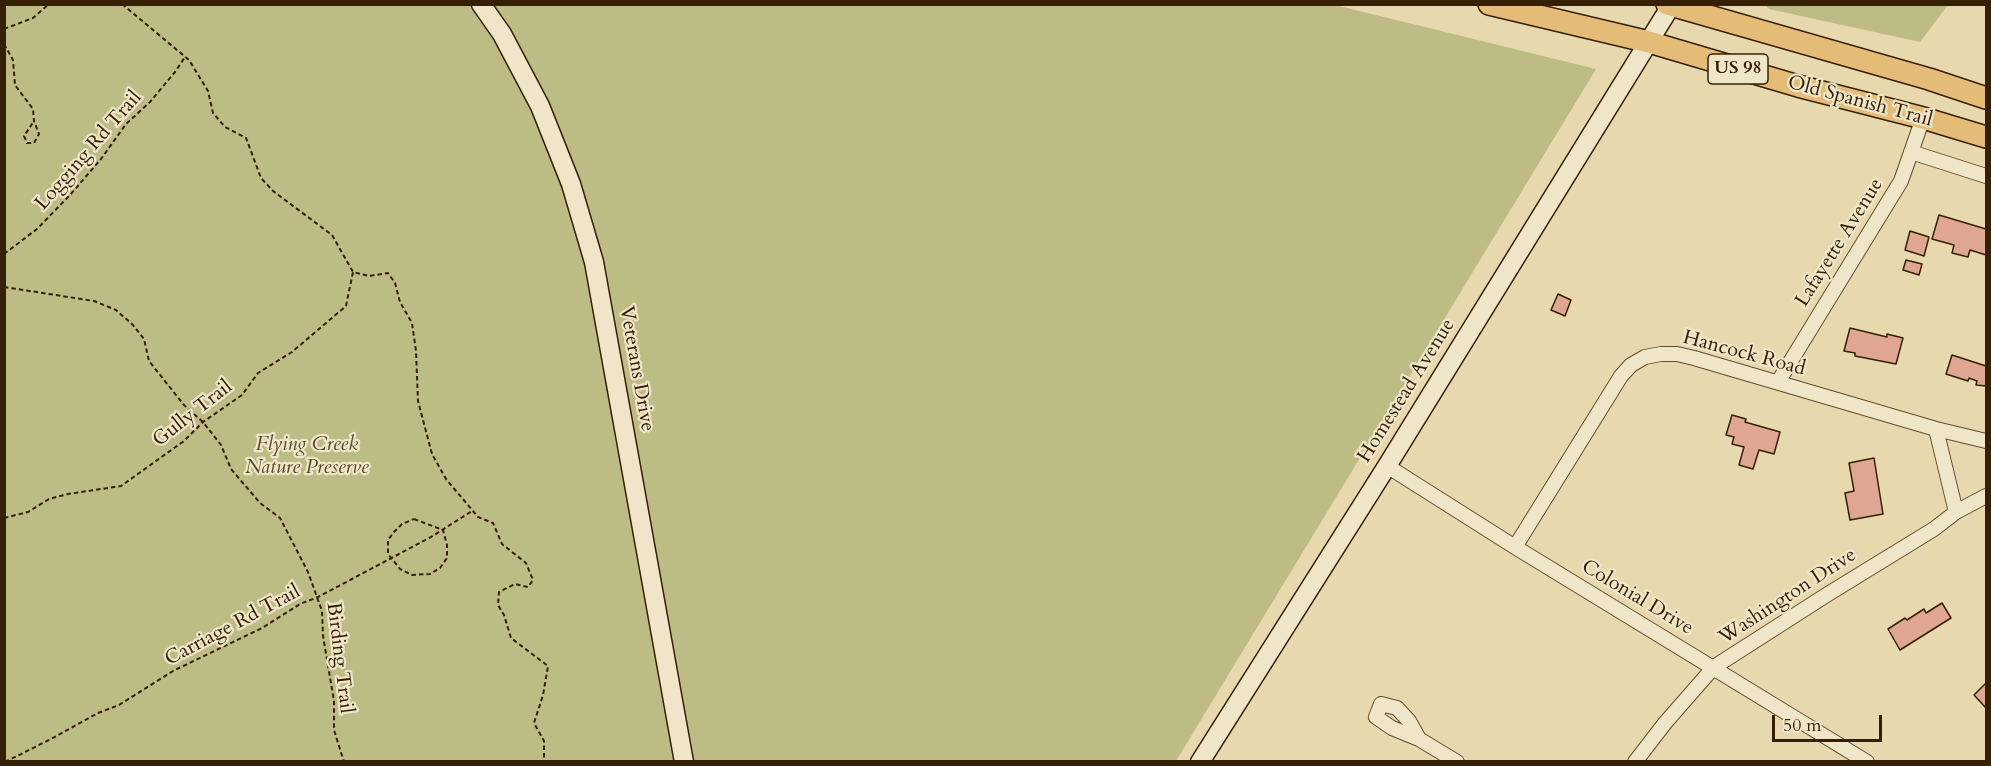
<!DOCTYPE html>
<style>
body{margin:0}
#map{position:relative;width:1991px;height:766px;overflow:hidden;background:#e7d8ae;font-family:Cardo,serif}
canvas{display:block}
.frame{position:absolute;inset:0;border:6px solid #352005;pointer-events:none}
.scale{position:absolute;left:1772px;top:715px;width:110px;height:27px;box-sizing:border-box;border:3px solid #352005;border-top:0;padding-left:8px;font-size:18px;line-height:21px;white-space:nowrap;color:#352005;-webkit-text-stroke:4px #efe6ca;paint-order:stroke}
</style>
<div id="map">
<canvas width="1991" height="766"></canvas>
<div class="frame"></div>
<div class="scale">50 m</div>
</div>
<script>
const ctx = document.querySelector('canvas').getContext('2d');
ctx.lineJoin = 'round';
function paint(path, color) { ctx.fillStyle = color; ctx.fill(path, 'evenodd'); }
const shape = rows => new Path2D(rows.map(r => 'M' + r).join(''));
function trace(path, color, width, dash) { ctx.strokeStyle = color; ctx.lineWidth = width; ctx.lineCap = dash ? 'butt' : 'round'; ctx.setLineDash(dash || []); ctx.stroke(path); }
function drawText(font, color, halo, rows, align = 'center') {
  ctx.font = font + ' Cardo,serif'; ctx.lineWidth = 4.5; ctx.setLineDash([]); ctx.textBaseline = 'middle'; ctx.strokeStyle = halo; ctx.fillStyle = color; for (const [text, x, y, turn = 0] of rows) {
    ctx.save(); ctx.translate(x, y); ctx.rotate((+turn || 0) * Math.PI / 180); ctx.textAlign = isNaN(turn) ? turn : align; if (halo) ctx.strokeText(text, 0, 0); ctx.fillText(text, 0, 0); ctx.restore();
  }
}
paint(shape([
 [1331,4,1596,69,1176,761,5,762,4,5],
 [1765,5,1948,5,1920,42,1769,9]
]), '#bebc85');
const building = shape([
 [1939,215,1986,229,1986,255,1970,250,1968,257,1952,253,1954,245,1932,239,1939,215],
 [1910,231,1929,237,1924,256,1905,250,1910,231],
 [1906,260,1922,264,1919,275,1903,270,1906,260],
 [1558,294,1571,300,1565,316,1551,310,1558,294],
 [1850,328,1887,337,1887,334,1903,338,1896,364,1855,356,1855,353,1844,351,1850,328],
 [1952,355,1986,366,1986,386,1976,385,1977,381,1969,378,1968,381,1946,374,1952,355],
 [1732,415,1746,419,1745,422,1780,432,1774,454,1759,450,1753,469,1739,465,1744,447,1732,444,1734,437,1726,435,1732,415],
 [1874,458,1883,514,1850,520,1845,493,1854,491,1849,463,1874,458],
 [1942,603,1951,618,1900,650,1888,629,1905,618,1907,620,1924,609,1926,613,1942,603],
 [1986,683,1986,708,1974,695,1986,683]
]);
paint(building, '#dfa692');
trace(building, '#352005', 1.5);
const street = shape([
 [1911,152,1986,176],
 [1778,382,1901,181,1923,118],
 [1936,429,1956,512],
 [1387,466,1515,547,1867,762],
 [1515,547,1621,376,1631,365,1645,357,1661,354,1677,354,1694,358,1936,429,1986,441],
 [1381,704,1397,708,1409,721,1419,739,1392,728,1376,717,1381,704],
 [1419,739,1457,762],
 [1635,762,1665,723,1714,667,1828,594,1934,529,1956,512,1986,496]
]);
const secondary = shape([
 [481,4,502,34,540,106,571,184,594,262,684,762],
 [1200,762,1387,466,1672,4]
]);
const primary = shape([
 [1489,4,1649,42,1798,86,1923,118,1986,137],
 [1667,4,1929,79,1986,98]
]);
trace(street, '#624e2f', 16);
trace(secondary, '#352005', 21);
trace(primary, '#352005', 24);
trace(shape([
 [122,4,189,60,208,91,213,113,225,127,246,138,261,178,273,191,332,235,353,272,369,276,388,273,395,283,400,302,412,323,416,351,418,401,432,454,446,479,478,517,493,523,502,544,526,563,533,580,528,587,515,584,499,592,498,605,504,615,511,638,548,666,543,695,534,723,544,741,544,762],
 [4,29,33,18,49,4],
 [4,44,13,60,15,85,33,109,34,121,39,134,34,143,27,143,24,136,34,121],
 [4,254,37,229,70,195,101,159,126,124,150,102,175,72,185,57],
 [4,287,94,301,116,310,133,325,144,339,149,361,184,405,203,422,221,445,231,469,260,503,280,518,308,572,322,611,323,636,334,701,334,730,344,762],
 [4,518,28,512,49,499,68,494,121,486,184,441,203,422,242,395,258,373,292,352,346,306,353,272],
 [414,519,443,530,447,545,447,558,440,568,430,574,412,575,400,569,388,554,388,540,394,532,402,524,414,519],
 [5,762,51,739,98,713,119,705,173,671,262,628,300,604,318,597,431,537,472,511]
]), '#352005', 2, [4.5, 3]);
trace(street, '#efe6ca', 14);
trace(secondary, '#efe6ca', 18);
trace(primary, '#e4bc77', 21);
for (const [x, y, w] of [
 [1738,69,60]
]) { const box = new Path2D(); box.roundRect(x - w / 2, y - 15, w, 30, 4.5); ctx.fillStyle = '#efe6ca'; ctx.fill(box); trace(box, '#352005', 1.5); }
drawText('bold 18px', '#352005', null, [
 ["US 98",1738,69]
]);
drawText('20px', '#352005', '#efe6ca', [
 ["Old Spanish Trail",1860,102,15],
 ["Logging Rd Trail",89,151,-49],
 ["Lafayette Avenue",1840,243,-58],
 ["Hancock Road",1744,354,15],
 ["Veterans Drive",636,369,80],
 ["Homestead Avenue",1407,391,-58],
 ["Gully Trail",193,414,-38],
 ["Washington Drive",1788,597,-33],
 ["Colonial Drive",1637,598,31],
 ["Carriage Rd Trail",233,626,-28],
 ["Birding Trail",339,658,83]
]);
drawText('italic 20px', '#574725', '#efe6ca', [
 ["Flying Creek",307,445],
 ["Nature Preserve",307,468]
]);
</script>
